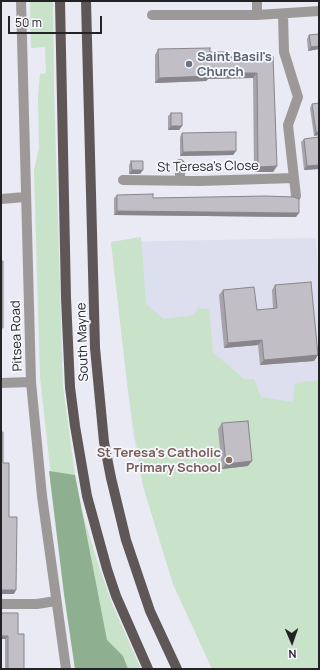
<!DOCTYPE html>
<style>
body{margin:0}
#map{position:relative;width:320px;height:670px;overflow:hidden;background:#e9eaf3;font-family:Manrope,sans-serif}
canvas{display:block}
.frame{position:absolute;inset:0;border:2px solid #232326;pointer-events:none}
.north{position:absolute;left:272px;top:622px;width:40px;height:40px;-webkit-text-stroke:3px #f6f7ff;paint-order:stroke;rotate:178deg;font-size:11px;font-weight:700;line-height:16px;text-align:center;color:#232326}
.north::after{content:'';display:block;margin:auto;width:14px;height:18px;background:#232326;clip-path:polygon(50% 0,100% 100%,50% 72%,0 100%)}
.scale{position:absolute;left:8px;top:16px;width:94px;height:18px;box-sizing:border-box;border:2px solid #232326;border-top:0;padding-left:5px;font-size:12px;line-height:14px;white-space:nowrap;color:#232326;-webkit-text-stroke:3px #f6f7ff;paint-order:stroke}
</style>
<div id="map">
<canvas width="320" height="670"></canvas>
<div class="frame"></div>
<div class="north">N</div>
<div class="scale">50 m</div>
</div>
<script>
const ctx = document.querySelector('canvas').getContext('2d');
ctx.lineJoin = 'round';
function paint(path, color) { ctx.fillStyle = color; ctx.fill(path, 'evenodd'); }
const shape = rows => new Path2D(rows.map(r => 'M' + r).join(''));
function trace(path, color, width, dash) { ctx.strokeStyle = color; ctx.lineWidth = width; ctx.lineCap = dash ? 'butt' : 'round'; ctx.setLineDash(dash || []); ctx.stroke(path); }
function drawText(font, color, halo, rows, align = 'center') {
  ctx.font = font + ' Manrope,sans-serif'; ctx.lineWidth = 3.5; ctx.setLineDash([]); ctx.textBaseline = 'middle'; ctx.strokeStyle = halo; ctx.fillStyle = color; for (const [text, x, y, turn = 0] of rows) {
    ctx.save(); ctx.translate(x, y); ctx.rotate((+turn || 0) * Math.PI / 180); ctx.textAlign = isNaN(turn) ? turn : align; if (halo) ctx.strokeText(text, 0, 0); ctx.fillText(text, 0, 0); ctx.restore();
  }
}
paint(shape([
 [316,238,319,285,319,669,212,669,173,584,143,486,133,434,111,242]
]), '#dddfef');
paint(shape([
 [30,1,53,1,54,90,63,387,75,475,83,515,98,564,113,606,141,669,75,669,64,594,40,377,34,170,39,148,38,96,40,74,46,73,45,47,31,48],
 [141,237,146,304,164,319,194,315,198,308,209,309,213,352,244,379,254,379,261,397,293,402,295,383,319,380,319,669,212,669,173,584,143,486,128,391,111,242]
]), '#c9e2ca');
paint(shape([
 [49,471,75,475,107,640,123,656,128,669,75,669,64,594]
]), '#8faf91');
trace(shape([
 [21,1,31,382,42,496,66,669],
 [257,1,257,15],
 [283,14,284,52,298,97,288,125,296,196],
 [152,15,257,15,319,11],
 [123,180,200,181,294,178],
 [180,180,180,164],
 [1,199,25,197],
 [1,383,31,382],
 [1,604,37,604,56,601]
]), '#9e9999', 10);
trace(shape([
 [60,1,66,298,70,387,75,426,87,496,107,569,116,596,148,669],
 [86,1,95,348,104,442,111,478,126,540,150,611,177,669]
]), '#5f5757', 10);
paint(shape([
 [309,35,319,49,308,51,307,39],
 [158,49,210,52,227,57,273,56,277,166,273,172,254,172,253,78,208,79,206,81,155,83,155,55],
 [319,103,319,135,314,136,310,108,312,104],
 [171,113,182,126,179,130,168,130,168,116],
 [182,133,236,151,233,155,180,156,180,137],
 [304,139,319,169,304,170,301,142],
 [131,161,143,170,140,174,129,174,129,165],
 [117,195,153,198,296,217,114,215,114,198],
 [275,285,318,355,314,361,260,365,258,345,224,348,219,295,223,290,257,310,273,309,272,290],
 [222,423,248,466,222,469,218,429],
 [1,613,18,634,24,669,5,669,5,639,1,639]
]), '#a7a3aa');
paint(shape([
 [319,46,319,49,308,51,311,47],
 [210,73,257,73,253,78,208,79,206,81,155,83,159,78],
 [171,126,182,126,179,130,168,130],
 [316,132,319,132,319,135,314,136],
 [236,151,233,155,180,156,183,152],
 [319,165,319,169,304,170,307,166],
 [277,166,273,172,254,172,258,167],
 [132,170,143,170,140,174,129,174],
 [117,211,299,213,296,217,114,215],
 [262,340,258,345,224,348,228,343],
 [318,355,314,361,260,365,264,360],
 [252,461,248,466,222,469,226,464],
 [1,590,16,590,14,594,1,594],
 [1,636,8,636,5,639,1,639]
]), '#88858b');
const building = shape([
 [319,34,319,46,311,47,309,35,319,34],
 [210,48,210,52,225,52,227,57,273,56,277,166,258,167,257,73,210,73,210,76,159,78,158,49,210,48],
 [319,103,319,132,316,132,312,104,319,103],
 [171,113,182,113,182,126,171,126,171,113],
 [236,132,236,151,183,152,182,133,236,132],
 [318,137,319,142,319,165,307,166,304,139,318,137],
 [131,161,143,161,143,170,132,170,131,161],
 [153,194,153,198,266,196,294,197,299,199,299,213,117,211,117,195,153,194],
 [1,261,3,261,3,328,1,328,1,261],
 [311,282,318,355,264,360,262,340,228,343,223,290,254,287,257,310,277,308,275,285,311,282],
 [248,421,252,461,226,464,222,423,248,421],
 [1,432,3,432,3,463,9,463,9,517,17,517,16,590,1,590,1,432],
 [1,613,18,613,18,634,24,634,24,669,8,669,8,636,1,636,1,613]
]);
paint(building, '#c2bec6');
trace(building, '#88858b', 1);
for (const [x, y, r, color] of [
 [189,64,4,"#6b7280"],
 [229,460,4,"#8d6e63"]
]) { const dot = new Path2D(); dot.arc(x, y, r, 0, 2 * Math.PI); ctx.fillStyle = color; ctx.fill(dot); trace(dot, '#f6f7ff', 1.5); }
drawText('bold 13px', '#5b616d', '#f6f7ff', [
 ["Saint Basil's",197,57],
 ["Church",197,72]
], 'left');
drawText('13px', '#232326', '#f6f7ff', [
 ["St Teresa's Close",208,167,-1],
 ["Pitsea Road",17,336,-92],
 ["South Mayne",83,342,-92]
]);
drawText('bold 13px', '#785e54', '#f6f7ff', [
 ["St Teresa's Catholic",221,453],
 ["Primary School",221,468]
], 'right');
</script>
